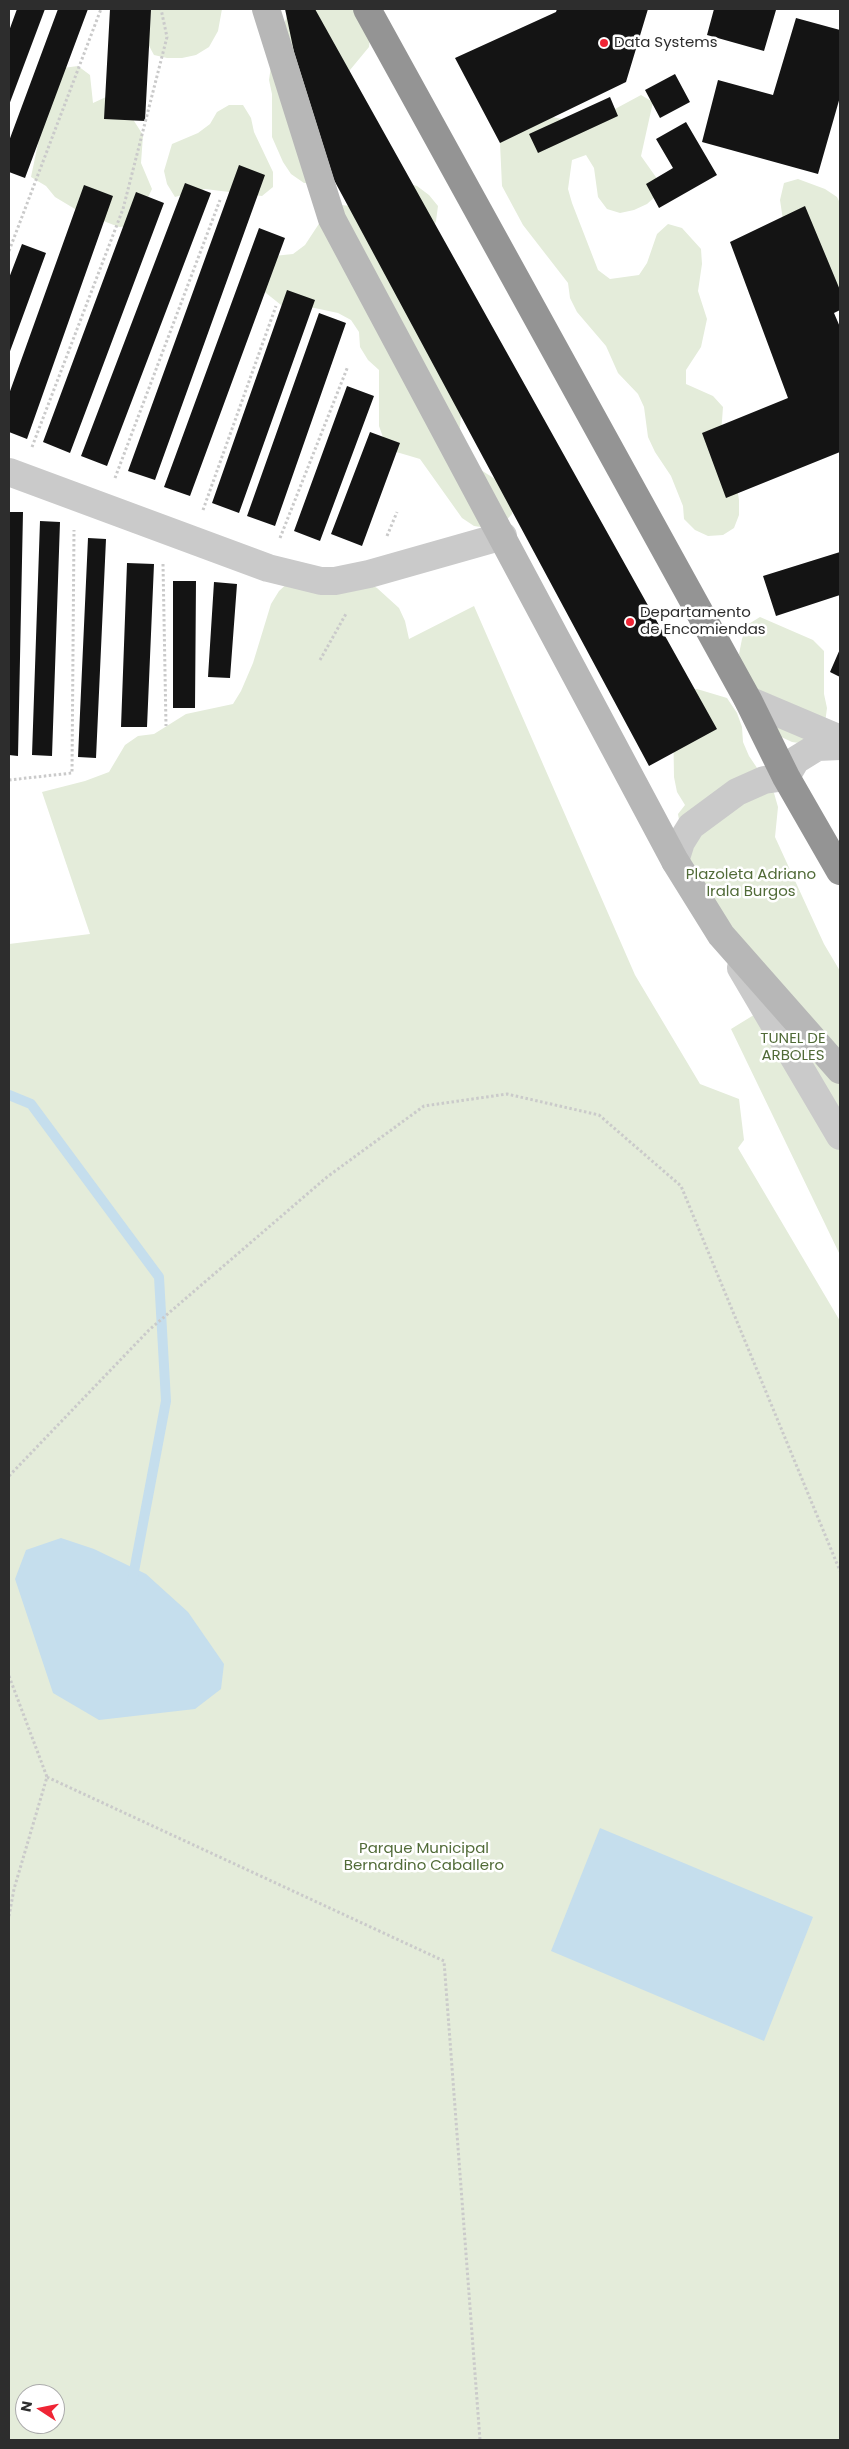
<!DOCTYPE html>
<style>
body{margin:0}
#map{position:relative;width:849px;height:2449px;overflow:hidden;background:#fff;font-family:Poppins,sans-serif}
canvas{display:block}
.frame{position:absolute;inset:0;border:10px solid #2d2d2d;pointer-events:none}
.north{position:absolute;left:15px;top:2384px;width:50px;height:50px;box-sizing:border-box;background:#fff;border:1px solid #ababab;border-radius:50%;rotate:281deg;font-size:14px;font-weight:700;line-height:20px;text-align:center;color:#2d2d2d}
.north::after{content:'';display:block;margin:auto;width:18px;height:22px;background:#ef2535;clip-path:polygon(50% 0,100% 100%,50% 72%,0 100%)}
</style>
<div id="map">
<canvas width="849" height="2449"></canvas>
<div class="frame"></div>
<div class="north">N</div>
</div>
<script>
const ctx = document.querySelector('canvas').getContext('2d');
ctx.lineJoin = 'round';
function paint(path, color) { ctx.fillStyle = color; ctx.fill(path, 'evenodd'); }
const shape = rows => new Path2D(rows.map(r => 'M' + r).join(''));
function trace(path, color, width, dash) { ctx.strokeStyle = color; ctx.lineWidth = width; ctx.lineCap = dash ? 'butt' : 'round'; ctx.setLineDash(dash || []); ctx.stroke(path); }
function drawText(font, color, halo, rows, align = 'center') {
  ctx.font = font + ' Poppins,sans-serif'; ctx.lineWidth = 5; ctx.setLineDash([]); ctx.textBaseline = 'middle'; ctx.strokeStyle = halo; ctx.fillStyle = color; for (const [text, x, y, turn = 0] of rows) {
    ctx.save(); ctx.translate(x, y); ctx.rotate((+turn || 0) * Math.PI / 180); ctx.textAlign = isNaN(turn) ? turn : align; if (halo) ctx.strokeText(text, 0, 0); ctx.fillText(text, 0, 0); ctx.restore();
  }
}
paint(shape([
 [137,9,222,9,218,31,209,47,196,55,182,58,167,58,154,55,136,22],
 [289,9,373,9,369,47,350,70,319,183,304,183,291,174,283,162,272,137,272,94,269,80,271,66],
 [78,66,90,75,93,103,106,97,120,99,143,135,141,163,152,189,134,226,119,227,80,212,55,197,46,186,31,177,40,134,63,68],
 [641,95,653,102,641,156,658,180,658,194,647,204,634,210,620,213,607,209,598,197,594,168,586,155,572,160,568,189,572,203,598,270,610,279,639,275,647,263,657,234,668,224,682,228,701,249,702,264,698,291,707,319,701,347,686,370,686,384,713,396,723,407,720,448,737,487,739,500,739,515,734,528,723,535,708,536,695,530,684,519,683,506,671,476,655,452,648,437,644,407,638,394,618,373,606,346,577,312,570,298,568,283,523,225,502,186,500,143,534,113,562,119,604,119,615,109],
 [229,105,243,105,251,118,254,132,273,172,273,187,262,196,205,189,175,197,167,184,164,171,172,144,198,133,210,124,217,112],
 [798,179,825,189,837,197,840,203,840,292,827,289,783,220,780,200,784,183],
 [402,182,417,186,429,195,438,206,436,221,431,234,463,393,459,437,470,463,506,486,513,499,512,514,502,525,488,528,474,526,462,518,420,459,393,451,384,440,379,426,379,370,368,360,360,347,359,332,351,320,338,313,310,307,286,309,251,281,264,257,293,254,305,245,328,210,342,205,356,207],
 [363,580,377,588,399,608,405,621,409,639,474,606,635,975,700,1084,739,1099,744,1140,738,1148,840,1321,840,2440,9,2440,9,944,90,934,42,792,85,781,109,772,125,745,138,736,154,734,186,714,233,704,241,691,253,663,271,604,279,591,290,581],
 [25,2394,55,2394,55,2424,25,2424],
 [760,617,813,640,824,651,824,694,827,708,825,723,806,744,792,742,777,735,743,668,739,654,742,639,747,625],
 [682,689,697,689,727,698,737,713,742,727,743,742,749,756,774,793,778,807,775,837,824,944,840,971,840,1255,731,1029,788,994,722,938,683,844,678,814,685,805,677,792,674,777,673,716]
]), '#e4ecda');
paint(shape([
 [61,1538,94,1549,146,1574,188,1612,224,1664,221,1689,195,1709,99,1720,53,1693,15,1579,26,1550],
 [600,1828,813,1917,764,2041,551,1951]
]), '#c5deed');
trace(shape([
 [9,1095,31,1104,159,1277,166,1401,132,1582]
]), '#c5deed', 10);
paint(shape([
 [17,9,45,9,9,105,9,31],
 [58,9,88,9,25,178,9,172,9,141],
 [110,9,151,10,145,121,104,119],
 [285,9,315,9,717,729,649,766,334,180,294,52],
 [557,9,648,9,626,82,500,143,455,58,556,12],
 [714,9,776,10,764,51,707,35],
 [796,18,840,30,840,97,818,174,702,142,718,80,773,95],
 [675,74,690,102,660,118,645,90],
 [610,97,618,116,538,153,529,134],
 [686,122,717,175,659,208,646,184,673,168,656,139],
 [239,165,265,175,155,480,128,471],
 [185,183,211,193,107,466,81,456],
 [84,185,113,196,27,439,9,432,9,394],
 [136,192,164,203,70,453,43,442],
 [805,206,840,290,840,310,834,313,840,327,840,452,726,498,702,433,788,398,730,242],
 [259,228,285,238,190,496,164,487],
 [22,244,46,253,9,354,9,278],
 [287,290,315,300,239,513,212,503],
 [319,313,346,323,275,526,247,516],
 [347,386,374,396,320,541,294,531],
 [370,432,400,443,362,546,331,534],
 [9,512,23,512,18,756,9,755],
 [40,521,60,522,52,756,32,755],
 [88,538,106,539,96,758,78,757],
 [840,552,840,595,776,616,763,576],
 [127,563,154,564,147,727,121,727],
 [173,581,196,581,195,708,173,708],
 [214,582,237,584,230,678,208,677],
 [840,649,840,677,830,672]
]), '#141414');
trace(shape([
 [9,251,101,9],
 [32,447,123,209,167,37,161,9],
 [115,478,220,200],
 [203,510,276,306],
 [387,536,397,512],
 [280,538,348,366],
 [163,564,166,726],
 [320,660,347,612],
 [9,780,72,773,74,530],
 [9,1476,149,1330,327,1177,424,1106,507,1094,599,1115,681,1186,840,1571],
 [9,1676,47,1777,14,1889,9,1916],
 [47,1777,444,1961,480,2440]
]), '#cacaca', 3, [2.5, 2.5]);
trace(shape([
 [9,472,268,568,321,581,335,581,369,574,503,536],
 [748,700,840,739],
 [675,861,681,842,691,826,737,792,764,780,786,777,796,760,817,747,840,746],
 [741,968,840,1136]
]), '#cacaca', 28);
trace(shape([
 [266,9,332,219,675,861,721,935,840,1070]
]), '#b7b7b7', 28);
trace(shape([
 [367,9,748,700,786,777,840,871]
]), '#949494', 28);
for (const [x, y, r, color] of [
 [604,43,5,"#ef2535"],
 [630,622,5,"#ef2535"]
]) { const dot = new Path2D(); dot.arc(x, y, r, 0, 2 * Math.PI); ctx.fillStyle = color; ctx.fill(dot); trace(dot, '#fff', 2); }
drawText('15px', '#2d2d2d', '#fff', [
 ["Data Systems",614,43],
 ["Departamento",640,613],
 ["de Encomiendas",640,630]
], 'left');
drawText('15px', '#516b38', '#fff', [
 ["Plazoleta Adriano",751,875],
 ["Irala Burgos",751,892],
 ["TUNEL DE",793,1039],
 ["ARBOLES",793,1056],
 ["Parque Municipal",424,1849],
 ["Bernardino Caballero",424,1866]
]);
</script>
